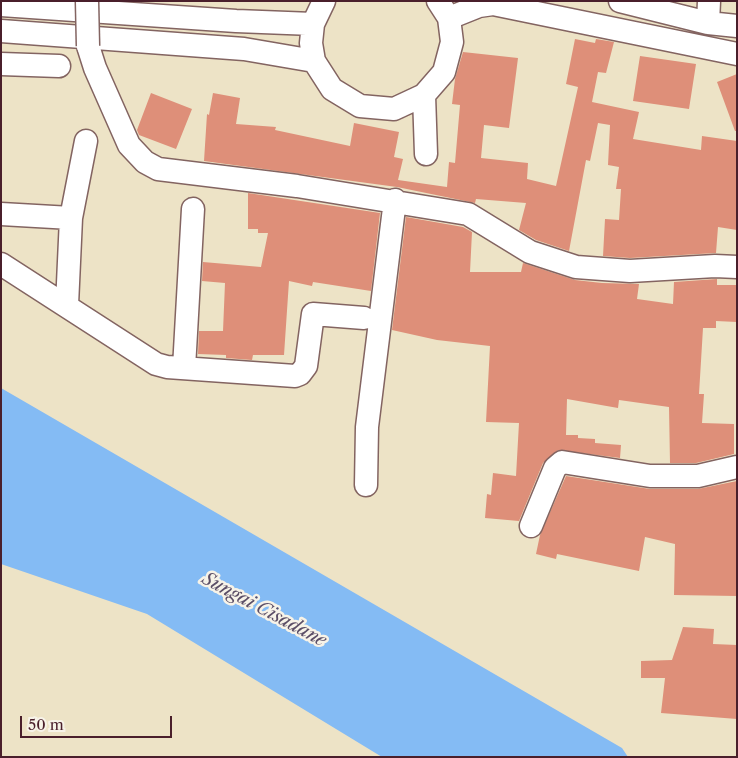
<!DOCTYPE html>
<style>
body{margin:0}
#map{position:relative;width:738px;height:758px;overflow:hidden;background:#ede3c6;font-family:"Libre Caslon Text",serif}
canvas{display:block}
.frame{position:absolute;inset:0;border:2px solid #4a1f2b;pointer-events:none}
.scale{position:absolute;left:20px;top:716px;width:152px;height:22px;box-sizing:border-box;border:2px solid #4a1f2b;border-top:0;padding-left:6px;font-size:15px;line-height:18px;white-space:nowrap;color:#4a1f2b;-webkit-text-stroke:4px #f7f3e8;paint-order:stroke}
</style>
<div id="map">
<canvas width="738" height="758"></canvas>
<div class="frame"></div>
<div class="scale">50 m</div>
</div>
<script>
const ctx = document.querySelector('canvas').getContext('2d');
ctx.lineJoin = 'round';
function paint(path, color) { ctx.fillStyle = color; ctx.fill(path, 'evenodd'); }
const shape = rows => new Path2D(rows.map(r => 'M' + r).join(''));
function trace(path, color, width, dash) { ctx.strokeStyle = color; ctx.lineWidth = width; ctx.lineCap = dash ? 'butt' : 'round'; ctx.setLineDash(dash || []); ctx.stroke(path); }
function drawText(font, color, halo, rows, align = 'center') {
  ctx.font = font + ' "Libre Caslon Text",serif'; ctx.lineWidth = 5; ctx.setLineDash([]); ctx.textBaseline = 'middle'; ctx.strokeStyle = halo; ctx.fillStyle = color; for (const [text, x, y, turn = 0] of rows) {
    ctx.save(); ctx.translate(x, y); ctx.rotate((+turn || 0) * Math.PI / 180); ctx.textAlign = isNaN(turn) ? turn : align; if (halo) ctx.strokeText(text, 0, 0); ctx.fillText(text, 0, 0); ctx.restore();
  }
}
paint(shape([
 [1,388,622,748,628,757,382,757,147,614,1,564]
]), '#84bbf4');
paint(shape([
 [575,39,595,43,596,39,614,42,606,73,598,72,592,102,639,112,633,139,701,150,702,136,737,141,737,230,718,227,716,253,630,258,603,256,605,219,619,220,621,189,616,189,619,167,608,165,610,125,598,123,590,161,586,160,569,251,536,240,519,230,526,203,476,199,475,203,397,187,204,161,207,114,209,115,213,93,240,98,236,124,276,127,275,130,350,146,354,123,399,132,394,157,403,159,398,180,447,187,449,162,455,163,460,105,452,104,455,79,463,52,518,58,509,128,484,125,481,158,528,163,527,179,556,186,578,87,566,84],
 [640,56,696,64,689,109,633,101],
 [737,74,737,131,735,131,717,82],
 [151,93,192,109,176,149,139,135,137,130],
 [248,193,380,213,371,291,313,282,312,286,289,281,284,355,253,355,252,360,226,358,226,355,198,354,199,331,223,331,225,283,202,281,203,262,261,267,268,233,258,233,258,229,248,229],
 [406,217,463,227,472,232,470,272,521,272,523,263,575,280,602,283,639,284,637,299,673,304,674,282,717,279,717,285,737,285,737,322,716,321,716,328,703,328,699,394,704,394,702,423,734,424,734,454,696,463,670,463,669,407,619,400,618,408,567,399,566,435,578,435,578,438,595,439,595,443,621,445,620,458,558,450,543,463,519,521,485,518,487,494,491,495,493,473,516,476,519,423,486,422,490,346,437,340,392,330],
 [566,476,650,489,698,489,737,481,737,596,674,595,675,544,645,537,639,571,557,554,556,559,536,554,540,535],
 [683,627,714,629,713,644,737,645,737,719,661,713,665,678,641,678,641,661,672,660]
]), '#de8f79');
const street = shape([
 [324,1,313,24,311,43,314,61,332,89,360,106,394,109,424,95,444,72,452,42,449,18,438,1],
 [620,1,708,23,737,26],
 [1,5,236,21,313,24],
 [449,18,479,6,493,4,737,54],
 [708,23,709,1],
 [1,31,244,49,314,61],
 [88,46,95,68,129,145,145,162,158,169,297,186,468,214,530,252,576,267,630,271,715,266,737,267],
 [1,64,59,66],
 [424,95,426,154],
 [1,214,71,218],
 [1,264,156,364,167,367,295,376,300,374,306,366,313,314,364,318],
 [67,305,71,218,86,141],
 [184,368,193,209],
 [366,485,367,427,395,200],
 [531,526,555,468,562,462,650,476,698,476,737,467]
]);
trace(street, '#836461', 25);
trace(street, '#fff', 22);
const streetBridge = shape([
 [87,1,88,46]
]);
trace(streetBridge, '#836461', 25, []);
trace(streetBridge, '#fff', 22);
drawText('italic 18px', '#5b4e67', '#f7f3e8', [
 ["Sungai Cisadane",264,610,28]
]);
</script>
